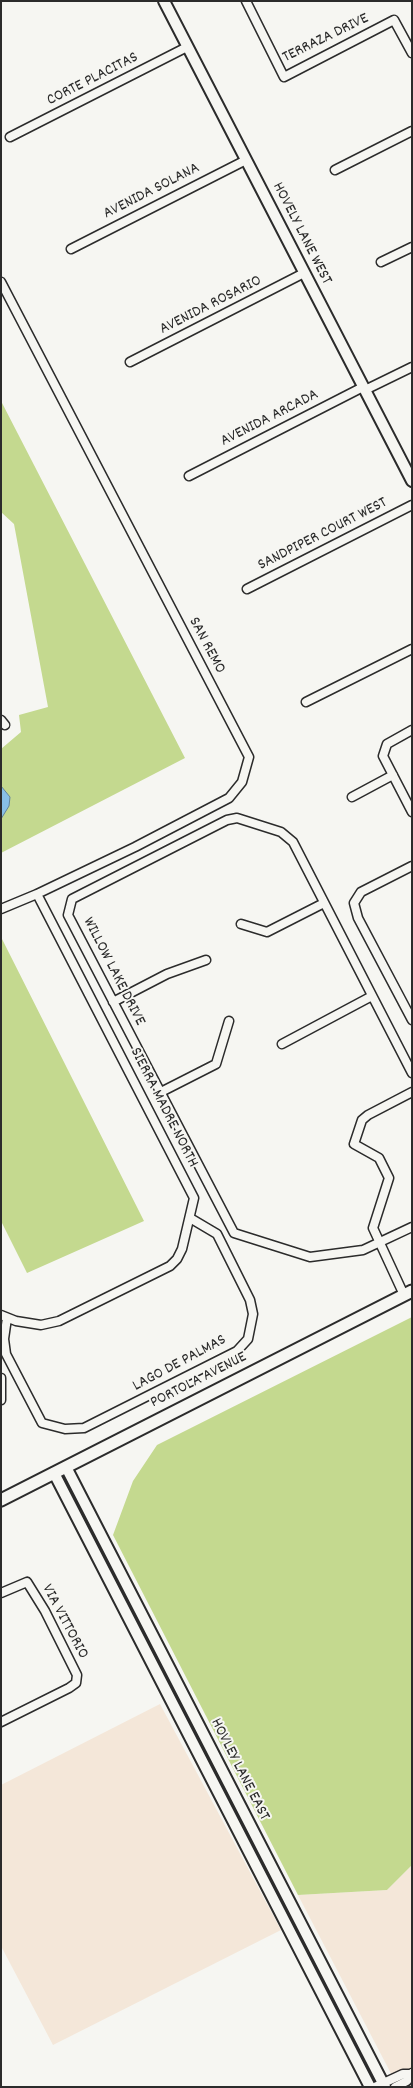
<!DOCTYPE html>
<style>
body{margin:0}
#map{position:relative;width:413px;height:2088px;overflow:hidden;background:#f6f6f2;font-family:Dekko,sans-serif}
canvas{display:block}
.frame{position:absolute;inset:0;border:2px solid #2b2b2b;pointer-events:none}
</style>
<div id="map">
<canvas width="413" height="2088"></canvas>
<div class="frame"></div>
</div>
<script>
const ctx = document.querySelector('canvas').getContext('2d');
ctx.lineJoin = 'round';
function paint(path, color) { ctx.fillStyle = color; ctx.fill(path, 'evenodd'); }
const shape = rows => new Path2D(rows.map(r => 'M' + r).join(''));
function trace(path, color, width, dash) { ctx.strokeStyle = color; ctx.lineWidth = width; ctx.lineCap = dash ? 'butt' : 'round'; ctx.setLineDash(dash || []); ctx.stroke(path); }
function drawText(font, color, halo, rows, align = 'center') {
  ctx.font = font + ' Dekko,sans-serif'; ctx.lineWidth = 4; ctx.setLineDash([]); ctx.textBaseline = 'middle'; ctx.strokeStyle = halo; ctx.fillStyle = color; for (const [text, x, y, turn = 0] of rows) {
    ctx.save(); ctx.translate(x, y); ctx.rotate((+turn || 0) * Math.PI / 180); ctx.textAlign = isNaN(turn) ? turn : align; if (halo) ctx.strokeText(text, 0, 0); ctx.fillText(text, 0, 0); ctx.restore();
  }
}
paint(shape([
 [160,1704,281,1930,53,2045,1,1946,1,1785],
 [412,1865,412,2087,398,2087,298,1895,387,1890]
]), '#f4e7d9');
paint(shape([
 [1,401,185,758,1,853,1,749,21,732,19,715,48,707,14,524,1,512],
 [1,937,144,1221,27,1273,1,1221],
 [412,1317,412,1865,387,1890,298,1895,113,1535,133,1481,157,1445]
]), '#c4d98f');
const water = shape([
 [1,786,10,797,9,806,1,819,1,786]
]);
paint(water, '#88bfe6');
trace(water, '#63849b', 1);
const minor = shape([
 [246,1,284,77,394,20,412,53],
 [10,137,187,47],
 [335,170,412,131],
 [71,249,246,160],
 [381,262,412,247],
 [1,282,249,757,242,782,229,798,135,847,37,894,1,909],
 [130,362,304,273],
 [365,390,412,367],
 [189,476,363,387],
 [247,589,412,505],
 [306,702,412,649],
 [1,720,5,725],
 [412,730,387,744,383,756,412,812],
 [352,797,393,775],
 [412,866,361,892,354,903,358,918,412,1020],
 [241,924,267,932,324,903],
 [113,1002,167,974,206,960],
 [282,1044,372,996],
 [412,1073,293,842,281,832,237,818,227,820,72,899,68,915,234,1233,310,1257,363,1250,412,1227],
 [159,1093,216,1064,229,1021],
 [404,1295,373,1228,389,1178,379,1158,354,1144,362,1120,368,1115,412,1092],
 [1,1315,16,1321,41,1325,59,1321,170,1266,177,1259,182,1249,194,1198,37,894],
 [7,1318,4,1339,6,1354,42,1423,65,1429,84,1428,237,1351,248,1339,253,1314,250,1300,217,1234,190,1218],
 [1,1378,1,1400],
 [1,1593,27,1582,45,1611,77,1675,76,1683,69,1688,1,1722],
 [375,2087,403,2074,411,2074],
 [395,2087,407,2081,412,2073]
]);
const tertiary = shape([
 [164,1,412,481],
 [66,1467,385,2087],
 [54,1473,370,2087]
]);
const secondary = shape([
 [1,1500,412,1291]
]);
trace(minor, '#2b2b2b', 11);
trace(tertiary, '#2b2b2b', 14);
trace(secondary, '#2b2b2b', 15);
trace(minor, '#f6f6f2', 8);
trace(tertiary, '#f6f6f2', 10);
trace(secondary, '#f6f6f2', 11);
drawText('16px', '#2b2b2b', '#f6f6f2', [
 ["TERRAZA DRIVE",326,39,-26],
 ["CORTE PLACITAS",93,80,-27],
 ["AVENIDA SOLANA",152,192,-27],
 ["HOVELY LANE WEST",301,234,63],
 ["AVENIDA ROSARIO",211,306,-27],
 ["AVENIDA ARCADA",270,419,-27],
 ["SANDPIPER COURT WEST",323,535,-27],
 ["SAN REMO",206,646,62],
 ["WILLOW LAKE DRIVE",113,972,63],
 ["SIERRA MADRE NORTH",163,1108,63],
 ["LAGO DE PALMAS",180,1364,-28],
 ["PORTOLA AVENUE",199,1381,-27],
 ["VIA VITTORIO",64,1622,62],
 ["HOVLEY LANE EAST",239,1770,63]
]);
</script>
